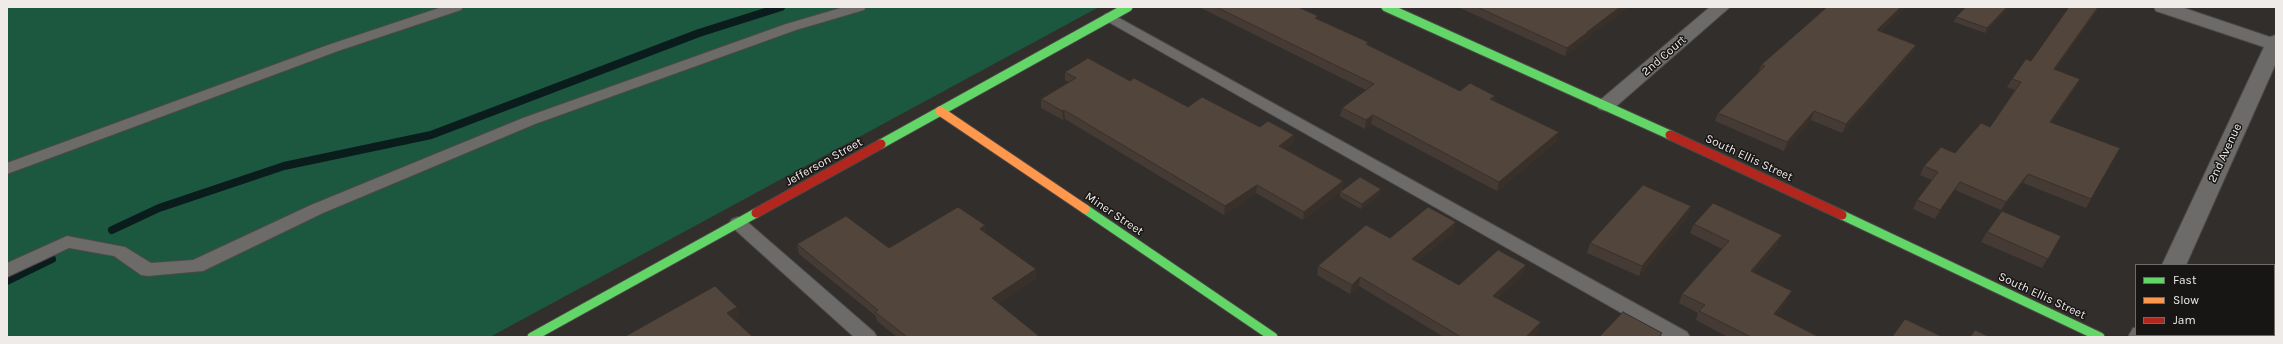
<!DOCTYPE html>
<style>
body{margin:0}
#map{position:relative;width:2283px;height:344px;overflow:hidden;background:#312e2c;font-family:Karla,sans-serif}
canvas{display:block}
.frame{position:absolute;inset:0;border:8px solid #eeebe9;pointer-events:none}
.legend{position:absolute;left:2135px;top:264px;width:140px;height:72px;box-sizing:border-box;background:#181615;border:1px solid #6e6b6a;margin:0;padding:5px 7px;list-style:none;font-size:12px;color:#eeebe9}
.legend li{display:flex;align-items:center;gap:8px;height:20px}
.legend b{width:20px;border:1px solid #6e6b6a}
</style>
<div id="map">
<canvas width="2283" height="344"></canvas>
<div class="frame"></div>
<ul class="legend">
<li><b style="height:5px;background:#63d668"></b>Fast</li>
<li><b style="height:5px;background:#ff974d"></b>Slow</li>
<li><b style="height:5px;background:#b3261e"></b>Jam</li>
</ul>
</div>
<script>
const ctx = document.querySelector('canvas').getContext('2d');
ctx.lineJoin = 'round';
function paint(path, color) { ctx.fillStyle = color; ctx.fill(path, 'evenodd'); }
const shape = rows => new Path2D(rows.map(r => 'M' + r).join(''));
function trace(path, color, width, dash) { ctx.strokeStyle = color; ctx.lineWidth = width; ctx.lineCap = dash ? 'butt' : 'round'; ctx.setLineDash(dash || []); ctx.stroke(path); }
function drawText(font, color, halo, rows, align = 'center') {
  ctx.font = font + ' Karla,sans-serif'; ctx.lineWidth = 3; ctx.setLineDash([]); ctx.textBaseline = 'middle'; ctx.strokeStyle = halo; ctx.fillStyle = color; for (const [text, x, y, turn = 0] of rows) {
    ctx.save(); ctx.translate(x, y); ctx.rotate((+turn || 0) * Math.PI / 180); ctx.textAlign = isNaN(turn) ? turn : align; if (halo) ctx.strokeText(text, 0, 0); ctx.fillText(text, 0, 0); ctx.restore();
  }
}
paint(shape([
 [7,7,1099,7,490,337,7,337]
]), '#1c573f');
trace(shape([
 [112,230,159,208,284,166,431,135,699,33,781,7],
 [7,281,52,259]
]), '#0b1c1d', 8);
const lane = shape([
 [442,7,463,7,461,10,338,51,7,174,7,163,328,45,442,7],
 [844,7,866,7,864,10,796,30,535,124,323,213,203,271,148,276,141,275,114,256,69,248,7,277,7,263,67,236,125,247,151,263,193,260,311,205,523,118,786,24,844,7],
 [1110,13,1687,332,1690,337,1664,337,1105,20,1103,17,1105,14,1110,13],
 [738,217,744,219,874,332,877,337,854,337,732,227,729,223,732,219,738,217]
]);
const street = shape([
 [1710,7,1730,7,1613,109,1606,111,1599,109,1596,105,1599,101,1710,7],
 [2154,7,2181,7,2270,37,2276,35,2276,63,2186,265,2162,265,2264,47,2156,11,2154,7],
 [2133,328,2136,328,2136,335,2155,335,2154,337,2128,337,2133,328]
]);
const fast = shape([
 [1386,7,1670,135],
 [881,144,1128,7],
 [1085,209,1273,337],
 [1842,215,2100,337],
 [532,337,756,213]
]);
const slow = shape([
 [940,111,1085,209]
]);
const jam = shape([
 [1670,135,1842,215],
 [756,213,881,144]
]);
trace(lane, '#4c4947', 2);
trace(street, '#4c4947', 2);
trace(fast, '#4c4947', 11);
trace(slow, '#4c4947', 11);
trace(jam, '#4c4947', 11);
paint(lane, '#6d6b6a');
paint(street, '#6d6b6a');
trace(fast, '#63d668', 9);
trace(slow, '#ff974d', 9);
trace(jam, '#b3261e', 9);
paint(shape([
 [1199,7,1298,7,1318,19,1368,42,1368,45,1460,91,1495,96,1494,101,1557,141,1497,191,1371,124,1365,129,1340,116,1342,108,1366,90],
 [1458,7,1628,7,1587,38,1586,40,1565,56],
 [1905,7,1880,32,1916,45,1912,53,1842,133,1811,120,1784,151,1715,121,1718,113,1758,73,1761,65],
 [2009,7,1985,33,1954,22,1956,17],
 [2099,7,2095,13,2055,70,2080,79,2076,87,2051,123,2091,199,2086,208,2023,183,2001,210,1955,190,1935,219,1913,209,1917,200,1932,180,1920,175,1924,166,1955,153,1990,127,2015,90,2007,87,2012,79],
 [1065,72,1130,81,1188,107,1260,127,1294,135,1293,144,1285,149,1343,181,1342,190,1381,189,1381,194,1361,209,1340,197,1340,192,1303,220,1256,193,1224,215,1065,119,1063,120,1041,108,1041,99,1069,82,1065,80],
 [1688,216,1639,276,1587,253,1590,243],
 [1694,224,1778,245,1754,273,1787,300,1776,315,1819,337,1728,337,1696,320,1698,313,1679,303,1682,294,1722,249,1690,233],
 [985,225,986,233,1036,278,998,304,1040,337,897,337,877,321,876,316,799,254,797,244,889,248],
 [1454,231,1417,262,1459,285,1523,274,1497,298,1538,332,1533,337,1444,337,1359,286,1350,294,1317,275,1318,266],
 [1987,232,2061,236,2042,268,1981,242]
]), '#463b34');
paint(shape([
 [1620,7,1628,7,1587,38,1586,40,1565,56,1567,48,1587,32],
 [1901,7,1905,7,1873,39,1877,30],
 [2007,7,2009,7,1985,33,1987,28],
 [2099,7,2095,13,2049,78,2054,69],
 [1916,45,1912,53,1842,133,1846,124],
 [2080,79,2076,87,2045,131,2050,122],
 [1495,96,1493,104,1490,99],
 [1064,110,1065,119,1063,120,1062,111],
 [1814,111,1811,120,1784,151,1787,142],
 [1373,115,1371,124,1365,129,1366,120],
 [1559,132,1557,141,1497,191,1499,182],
 [1294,135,1293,144,1278,155,1279,146],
 [2028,174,2023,183,2001,210,2006,202],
 [1343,181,1342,190,1303,220,1304,212],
 [1960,182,1955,190,1935,219,1940,210],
 [1257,185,1256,193,1224,215,1225,206],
 [1381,189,1381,194,1361,209,1362,204],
 [1691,206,1688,216,1639,276,1642,266],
 [1456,222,1454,231,1410,268,1412,259],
 [985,225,986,234,980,229],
 [1782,235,1778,245,1747,281,1751,271],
 [1526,265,1523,274,1491,305,1493,296],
 [1036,269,1036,278,993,308,992,298],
 [1360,277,1359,286,1350,294,1352,285],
 [1792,291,1787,300,1769,324,1774,314],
 [737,307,740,317,730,323,727,313],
 [1541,322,1538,332,1533,337,1526,337]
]), '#39302a');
const building = shape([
 [1216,7,1298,7,1318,16,1315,18,1368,42,1366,44,1460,91,1470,83,1495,96,1490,99,1559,132,1499,182,1373,115,1366,120,1342,108,1374,84,1216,7],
 [1477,7,1620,7,1587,32,1588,32,1567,48,1477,7],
 [1827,7,1901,7,1877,30,1916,45,1846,124,1814,111,1787,142,1718,113,1765,66,1761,65,1827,7],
 [1966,7,2007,7,1987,28,1956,17,1966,7],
 [2069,7,2098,7,2054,69,2080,79,2050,122,2120,148,2091,199,2028,174,2006,202,1960,182,1940,210,1917,200,1938,172,1924,166,1941,147,1955,153,1981,123,1990,127,2021,82,2012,79,2026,59,2031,61,2069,7],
 [1088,58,1130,81,1134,78,1188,107,1202,97,1260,127,1268,121,1294,135,1279,146,1343,181,1304,212,1257,185,1225,206,1064,110,1062,111,1041,99,1076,78,1065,72,1088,58],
 [1360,177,1381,189,1362,204,1340,192,1360,177],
 [1643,185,1691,206,1642,266,1590,243,1643,185],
 [1713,203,1782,235,1751,271,1792,291,1774,314,1819,337,1751,337,1699,311,1705,305,1682,294,1729,241,1694,224,1713,203],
 [958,207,985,225,980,229,1036,269,992,298,1040,337,907,337,875,312,878,310,797,244,846,216,889,248,958,207],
 [1428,207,1456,222,1412,259,1459,285,1498,250,1526,265,1493,296,1541,322,1526,337,1461,337,1360,277,1352,285,1318,266,1366,225,1390,238,1428,207],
 [2002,211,2061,236,2048,259,1987,232,2002,211],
 [715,286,737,307,727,313,753,337,624,337,715,286],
 [1623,312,1662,333,1659,337,1599,337,1623,312],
 [1905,319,1943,337,1892,337,1905,319],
 [1975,330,1990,337,1970,337,1975,330]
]);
paint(building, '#51453c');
trace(building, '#39302a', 1);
drawText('12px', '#eeebe9', '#181615', [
 ["2nd Court",1664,56,-41],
 ["2nd Avenue",2225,153,-65],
 ["South Ellis Street",1749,158,25],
 ["Jefferson Street",824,162,-29],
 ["Miner Street",1114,214,34],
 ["South Ellis Street",2042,296,25]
]);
</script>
